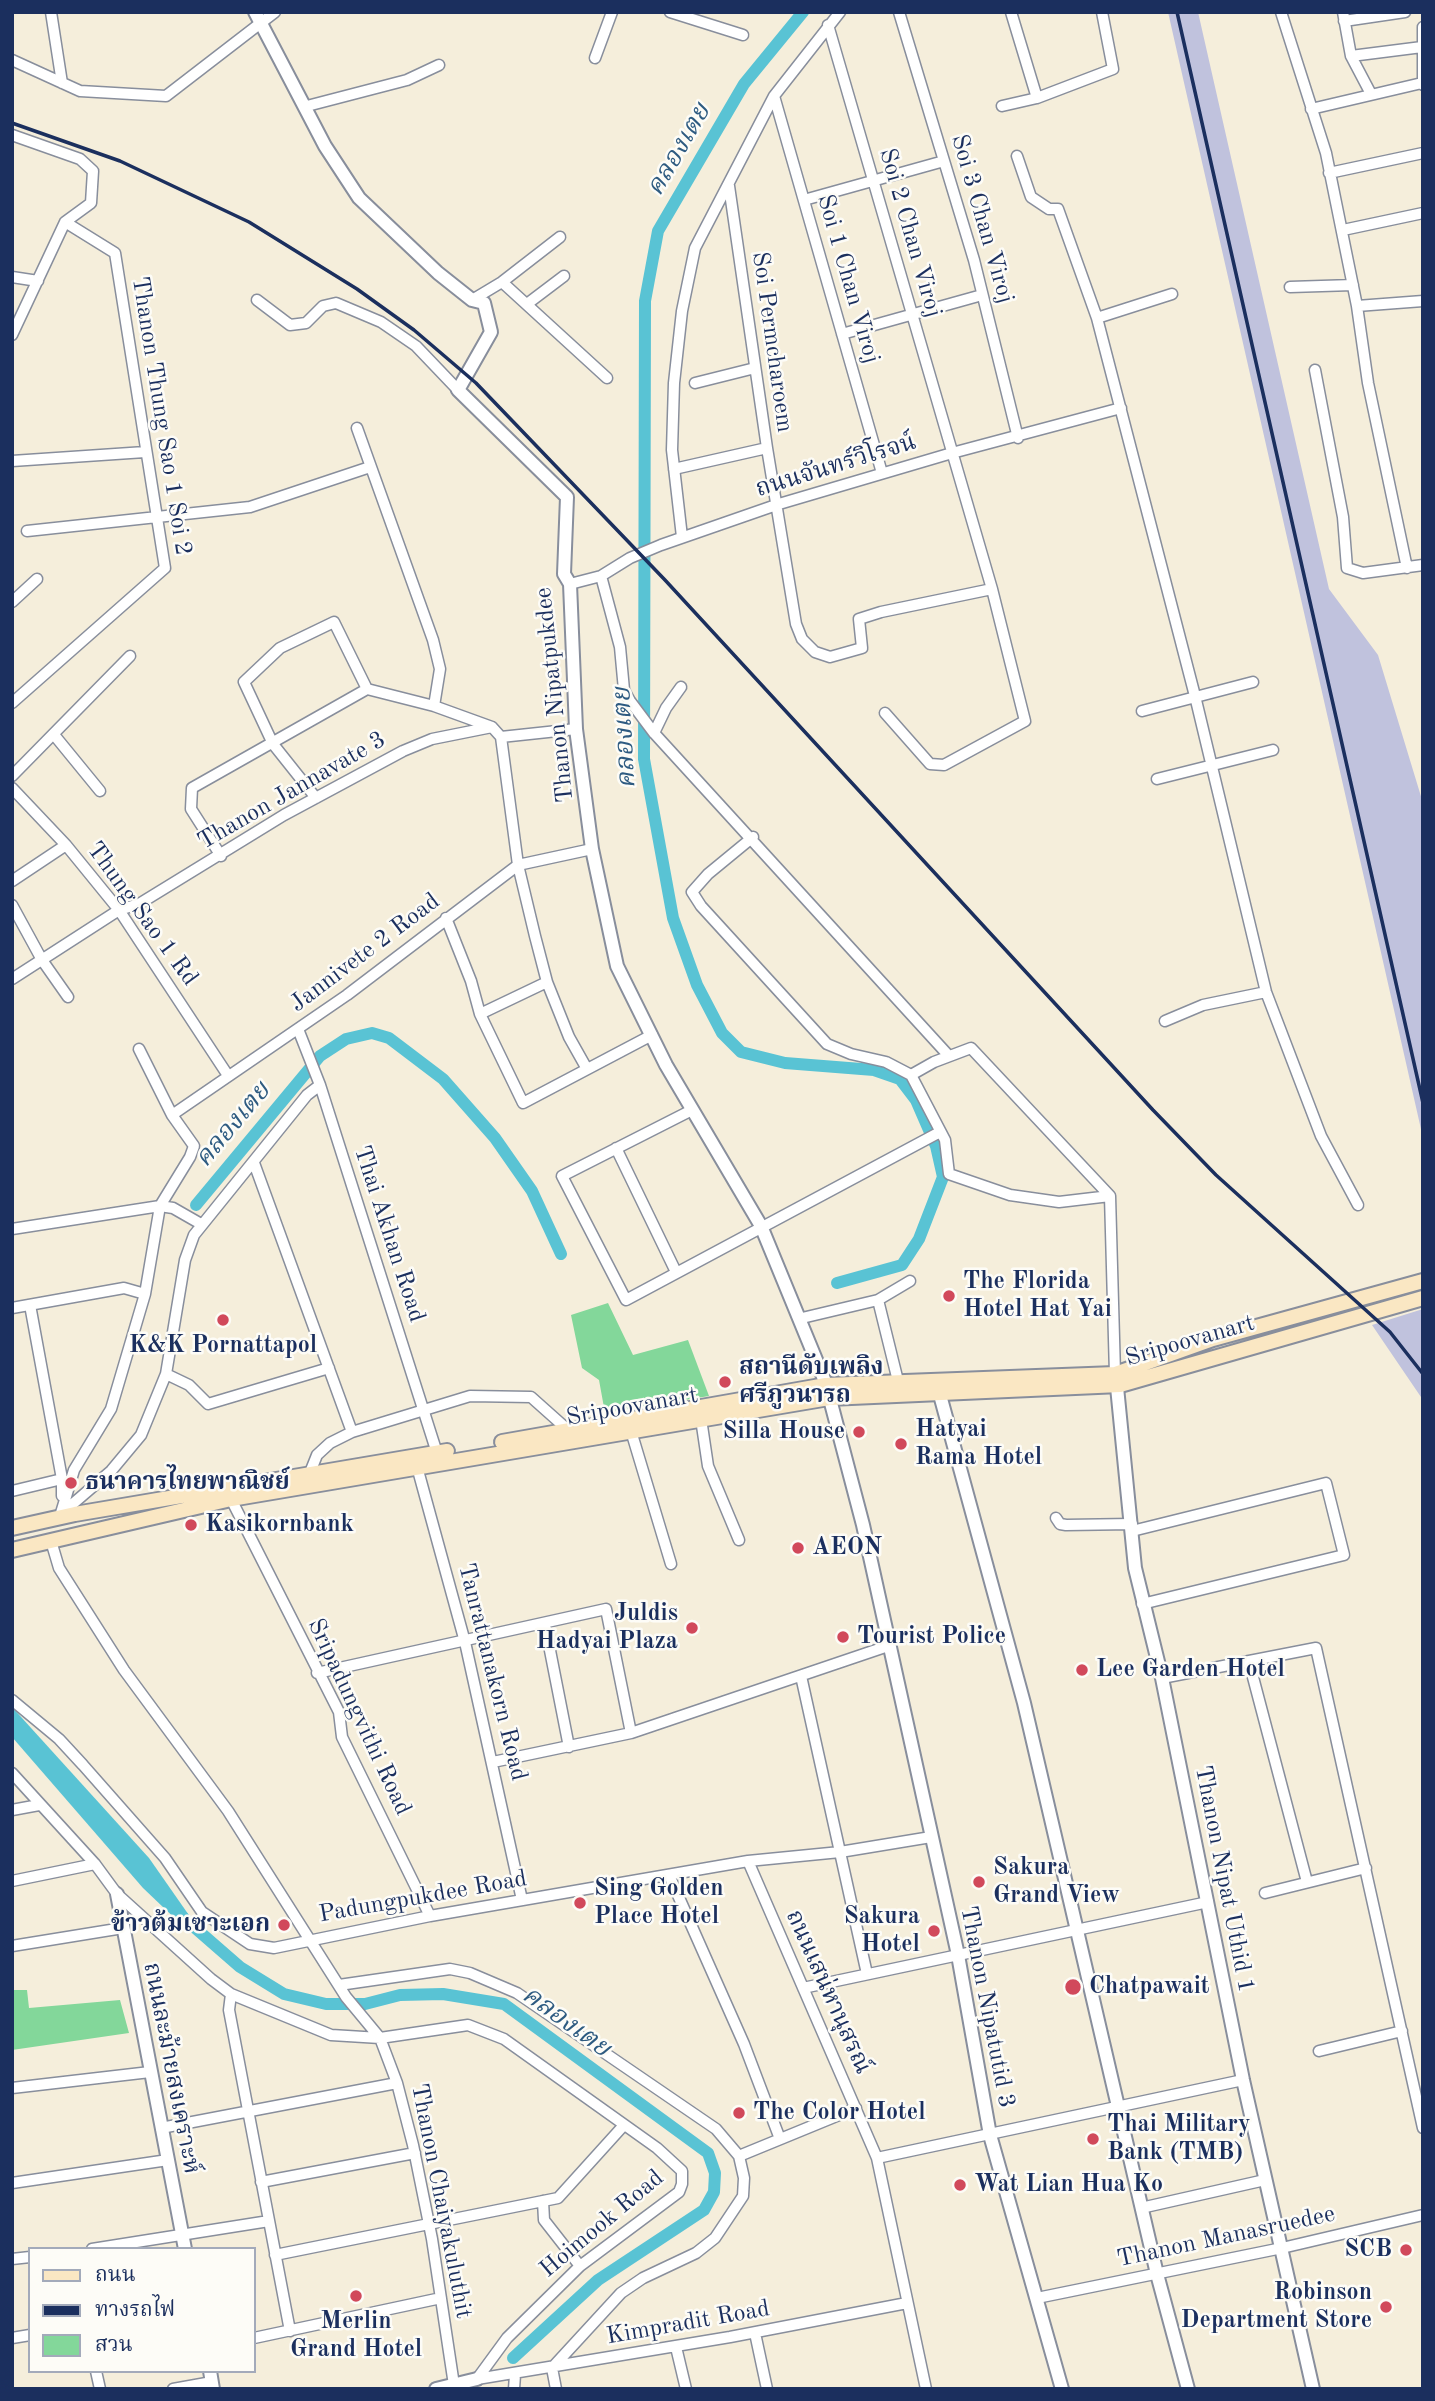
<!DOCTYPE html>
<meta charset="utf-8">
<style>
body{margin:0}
#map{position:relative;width:1435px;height:2401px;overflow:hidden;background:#f5eedb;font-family:"Old Standard TT","Noto Serif Thai",serif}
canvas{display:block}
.frame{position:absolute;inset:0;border:14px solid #1b2f5e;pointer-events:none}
.legend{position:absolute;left:28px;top:2247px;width:228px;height:126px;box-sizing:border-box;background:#fdfcf7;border:2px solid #a3aaba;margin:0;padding:9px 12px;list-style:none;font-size:21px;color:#1b2f5e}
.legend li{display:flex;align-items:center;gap:14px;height:35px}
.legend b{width:35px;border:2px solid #a3aaba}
</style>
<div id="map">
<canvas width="1435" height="2401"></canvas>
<div class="frame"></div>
<ul class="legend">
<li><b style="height:9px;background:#fae7c3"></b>ถนน</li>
<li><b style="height:9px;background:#1b2f5e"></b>ทางรถไฟ</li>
<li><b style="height:19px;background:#83d79a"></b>สวน</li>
</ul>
</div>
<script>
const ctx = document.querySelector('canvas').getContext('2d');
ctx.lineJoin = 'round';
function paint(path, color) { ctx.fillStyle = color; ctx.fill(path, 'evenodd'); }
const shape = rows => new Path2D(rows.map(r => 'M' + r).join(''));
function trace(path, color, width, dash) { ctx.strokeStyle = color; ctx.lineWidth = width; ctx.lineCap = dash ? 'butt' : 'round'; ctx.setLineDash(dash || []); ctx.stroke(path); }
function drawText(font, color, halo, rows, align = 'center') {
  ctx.font = font + ' "Old Standard TT","Noto Serif Thai",serif'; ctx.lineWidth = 5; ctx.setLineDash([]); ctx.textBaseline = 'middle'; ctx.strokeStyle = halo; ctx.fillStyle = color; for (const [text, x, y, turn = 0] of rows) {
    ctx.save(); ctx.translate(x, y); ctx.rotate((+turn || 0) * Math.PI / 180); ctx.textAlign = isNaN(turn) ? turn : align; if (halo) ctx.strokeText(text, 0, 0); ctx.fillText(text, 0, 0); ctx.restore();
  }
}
paint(shape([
 [1168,12,1198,12,1329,589,1378,655,1423,803,1423,1138],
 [1423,1309,1423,1400,1372,1325]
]), '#c0c2dd');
paint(shape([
 [608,1303,633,1355,688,1340,709,1396,605,1413,599,1380,582,1368,571,1315],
 [12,1990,27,1990,29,2008,120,2000,129,2033,12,2050]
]), '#83d79a');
paint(shape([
 [12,1707,149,1858,193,1921,186,1929,143,1888,12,1737]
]), '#59c3d4');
trace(shape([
 [803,12,744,84,658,231,645,301,644,759,673,918,697,985,722,1033,741,1052,785,1063,874,1070,900,1079,916,1100,936,1146,943,1177,919,1239,902,1265,837,1283],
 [196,1205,320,1056,346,1039,372,1033,389,1038,443,1079,495,1138,532,1191,561,1254],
 [178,1913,240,1967,284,1994,326,2004,365,2004,400,1995,443,1994,504,2004,708,2153,715,2173,714,2192,704,2210,598,2280,513,2358]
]), '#59c3d4', 12);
const minor = shape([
 [51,12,62,83],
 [670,12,743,35],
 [899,12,974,260,1018,438],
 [1011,12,1037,98],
 [1281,12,1326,153,1357,306,1368,383,1407,568],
 [1343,12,1351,56,1371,94],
 [1344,21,1405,12],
 [828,25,992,589,1025,721,944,765,930,764,885,713],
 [1423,27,1423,85],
 [1351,56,1422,47],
 [595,58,612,12],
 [12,60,80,91,166,96,275,12],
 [774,96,882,473],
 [307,106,407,80,439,65],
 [1002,106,1037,98,1113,69,1102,12],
 [1311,109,1422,83],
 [12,135,80,159,93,171,91,203,65,222],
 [1017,156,1031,197,1049,209,1058,209,1097,318,1195,696,1266,992,1321,1136,1358,1205],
 [1329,173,1423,153],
 [729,186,767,448,796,624,802,639,815,652,830,657,862,648,859,619,881,612,992,589],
 [804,200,944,161],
 [1343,230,1423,213],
 [12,277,38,281],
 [502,282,607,378],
 [1290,287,1353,285],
 [257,300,290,325,306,323,323,306,336,303,381,322,416,346,458,390],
 [472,300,502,282,560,237],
 [527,304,564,276],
 [1357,306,1423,301],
 [1097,318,1172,294],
 [842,334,982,295],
 [12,335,65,222],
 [1315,370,1343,517,1347,568,1363,573,1423,565],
 [695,383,755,368],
 [357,428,433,640,440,669,434,706],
 [12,461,145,452],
 [674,469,767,448],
 [27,531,250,507,370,467],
 [682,537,672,450,674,383,682,311,695,248,774,96,840,12],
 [601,576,620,647,624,690,630,701,654,733,949,1056],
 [570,584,601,576,630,558,661,545,779,504,952,453,1121,408],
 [12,602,37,579],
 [12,703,165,568,115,253,65,222],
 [1142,711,1253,682],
 [654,733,666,708,681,687],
 [55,736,100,791],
 [501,737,518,865,535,936,547,982,569,1037,587,1069],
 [12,776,130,656],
 [1157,779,1273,750],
 [12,788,66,845,119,910,227,1074],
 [316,798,273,744,244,682,280,648,334,622,367,689],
 [753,837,708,874,692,892,701,906,827,1044,851,1054,886,1062,911,1075],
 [221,856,191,809,192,788,367,689,434,706,492,727],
 [12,881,66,845],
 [12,905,42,960,68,997],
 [446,918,471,981,480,1014,523,1103,652,1035],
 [12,979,119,910,139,904,284,815,403,751,432,739,492,727,501,737,576,729],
 [480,1014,547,982],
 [1165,1021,1203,1005,1266,992],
 [298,1029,320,1085,437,1453],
 [911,1075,934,1062,971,1048,1110,1196,1115,1374],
 [911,1075,945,1140,949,1174,1010,1195,1059,1202,1110,1196],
 [692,1110,562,1176,626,1300,940,1132],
 [172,1115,347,995,518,865,592,849],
 [616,1148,676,1272],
 [254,1163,352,1432],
 [12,1229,160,1206,173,1208,201,1224],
 [878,1300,898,1381],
 [30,1305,62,1479,62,1496],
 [12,1308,124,1288,145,1294],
 [802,1318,878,1300,910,1281],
 [166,1374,189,1385,208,1404,329,1368],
 [701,1419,708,1466,739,1540],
 [631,1431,671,1564],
 [416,1463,465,1642,522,1900],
 [309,1475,317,1455,330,1443,352,1432,470,1396,531,1397,568,1430],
 [12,1491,62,1479],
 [231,1499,339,1712,342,1737,430,1916],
 [61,1513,74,1470,111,1409,145,1294,160,1206,190,1157,194,1146,172,1115,139,1049],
 [61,1514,111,1471,141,1435,166,1374,185,1260,194,1235,307,1095,320,1085],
 [1056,1518,1060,1524,1066,1525,1132,1524],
 [1132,1531,1326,1483,1344,1555,1142,1604],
 [51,1541,59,1568,124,1670,228,1811,346,1997,380,2038,397,2083,413,2145,432,2239,454,2385],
 [545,1625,569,1747],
 [1249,1662,1307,1882],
 [317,1673,606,1609,631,1733],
 [801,1676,867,1974],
 [1162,1678,1316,1648,1423,2128],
 [12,1700,59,1739,83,1765,165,1858,202,1912,250,1944,274,1948,430,1916,748,1861,840,1852,931,1837],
 [493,1762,631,1733,888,1646],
 [12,1773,95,1864,117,1894,211,1979,231,1994,331,2035,380,2038,468,2025,504,2039,657,2148,682,2171,682,2184,679,2192,580,2266,507,2338,477,2379],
 [12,1810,39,1805],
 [748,1861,877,2158,926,2389],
 [669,1875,744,2044,780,2139],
 [12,1881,95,1864],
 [1265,1893,1366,1868],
 [12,1946,123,1928],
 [339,1985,450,1969,470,1973,517,1993,716,2129,739,2156,744,2178,743,2196,715,2238,696,2253,643,2278,621,2293,552,2368,556,2389],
 [803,1988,1208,1902],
 [231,1994,229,2010,290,2331],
 [1319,2051,1402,2031],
 [12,2088,150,2072],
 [161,2128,397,2083],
 [739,2156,856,2108],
 [877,2158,1243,2080],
 [261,2182,415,2153],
 [12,2183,168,2160],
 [543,2201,544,2220,580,2266],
 [1141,2208,1265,2180],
 [92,2249,269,2221],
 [275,2255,558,2198,624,2125],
 [12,2259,30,2257],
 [1037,2298,1282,2248,1423,2215],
 [755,2333,767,2389],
 [12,2338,30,2335],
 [254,2338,441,2298],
 [676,2347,686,2389],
 [96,2371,100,2389],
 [477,2379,730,2337,907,2303],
 [173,2389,212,2382],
 [514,2389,515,2375]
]);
const tertiary = shape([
 [255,12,325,146,359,198,438,273,472,300,484,303,491,332,458,390,567,497,564,574,570,584,576,729,592,849,617,966,666,1065,761,1226,826,1384,863,1525,958,1955,990,2135,1062,2389],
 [1116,1377,1135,1568,1162,1678,1243,2080,1313,2389],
 [937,1384,1024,1703,1157,2274,1188,2389],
 [117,1894,185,2249],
 [210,2371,213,2389],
 [436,2389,477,2379]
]);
const secondary = shape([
 [502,1442,826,1385,1115,1374,1213,1339,1423,1281],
 [12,1528,75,1514,447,1451],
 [12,1550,231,1499,829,1398,1120,1385,1423,1298]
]);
trace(minor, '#888e9c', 13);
trace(tertiary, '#888e9c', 16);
trace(secondary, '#888e9c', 18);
trace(minor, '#fff', 10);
trace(tertiary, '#fff', 12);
trace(secondary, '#fae7c3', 14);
trace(shape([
 [1177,12,1423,1103],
 [12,123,120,161,249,222,357,289,414,330,476,383,665,580,1153,1110,1216,1175,1390,1332,1423,1374]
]), '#1b2f5e', 3.5);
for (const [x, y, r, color] of [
 [949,1296,7,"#d1495b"],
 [223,1320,7,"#d1495b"],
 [725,1382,7,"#d1495b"],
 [859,1432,7,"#d1495b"],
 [901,1444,7,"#d1495b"],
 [71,1483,7,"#d1495b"],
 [191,1525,7,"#d1495b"],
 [798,1548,7,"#d1495b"],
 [692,1628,7,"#d1495b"],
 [843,1637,7,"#d1495b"],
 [1082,1670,7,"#d1495b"],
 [979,1882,7,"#d1495b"],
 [580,1903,7,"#d1495b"],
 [284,1925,7,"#d1495b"],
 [934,1931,7,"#d1495b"],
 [1073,1987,9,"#d1495b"],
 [739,2113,7,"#d1495b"],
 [1093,2139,7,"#d1495b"],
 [960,2185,7,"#d1495b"],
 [1406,2250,7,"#d1495b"],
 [356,2296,7,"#d1495b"],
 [1386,2307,7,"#d1495b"]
]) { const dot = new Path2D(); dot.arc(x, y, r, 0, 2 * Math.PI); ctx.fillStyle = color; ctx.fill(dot); trace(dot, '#fdfcf7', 2.5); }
drawText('24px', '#1b2f5e', '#fdfcf7', [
 ["Soi 3 Chan Viroj",982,219,74],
 ["Soi 2 Chan Viroj",910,233,74],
 ["Soi 1 Chan Viroj",848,279,74],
 ["Soi Permcharoem",772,342,82],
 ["Thanon Thung Sao 1 Soi 2",161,416,81],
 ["ถนนจันทร์วิโรจน์",836,466,-17],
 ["Thanon Nipatpukdee",555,695,-96],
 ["Thanon Jannavate 3",292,791,-30],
 ["Thung Sao 1 Rd",142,914,54],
 ["Jannivete 2 Road",365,953,-37],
 ["Thai Akhan Road",389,1234,72],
 ["Sripoovanart",1190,1341,-16],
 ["Sripoovanart",632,1407,-10],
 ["Tanrattanakorn Road",492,1672,76],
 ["Sripadungvithi Road",359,1717,65],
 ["Thanon Nipat Uthid 1",1224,1879,79],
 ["Padungpukdee Road",423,1897,-10],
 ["ถนนเสน่หานุสรณ์",828,1992,66],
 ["Thanon Nipatutid 3",987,2007,79],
 ["ถนนละม้ายสงเคราะห์",171,2068,79],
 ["Thanon Chaiyakuluthit",441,2201,79],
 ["Hoimook Road",602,2224,-40],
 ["Thanon Manasruedee",1226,2237,-12],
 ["Kimpradit Road",688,2323,-10]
]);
drawText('bold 24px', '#1b2f5e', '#fdfcf7', [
 ["The Florida",963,1282],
 ["Hotel Hat Yai",963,1310],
 ["K&K Pornattapol",223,1346,"center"],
 ["สถานีดับเพลิง",739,1368],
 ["ศรีภูวนารถ",739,1396],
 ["Hatyai",915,1430],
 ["Rama Hotel",915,1458],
 ["Silla House",845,1432,"right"],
 ["ธนาคารไทยพาณิชย์",85,1483],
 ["Kasikornbank",205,1525],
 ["AEON",812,1548],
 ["Juldis",678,1614,"right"],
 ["Hadyai Plaza",678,1642,"right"],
 ["Tourist Police",857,1637],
 ["Lee Garden Hotel",1096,1670],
 ["Sakura",993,1868],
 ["Grand View",993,1896],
 ["Sing Golden",594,1889],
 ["Place Hotel",594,1917],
 ["Sakura",920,1917,"right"],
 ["Hotel",920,1945,"right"],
 ["ข้าวต้มเซาะเอก",270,1925,"right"],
 ["Chatpawait",1089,1987],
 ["The Color Hotel",753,2113],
 ["Thai Military",1107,2125],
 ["Bank (TMB)",1107,2153],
 ["Wat Lian Hua Ko",974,2185],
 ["SCB",1392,2250,"right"],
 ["Robinson",1372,2293,"right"],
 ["Department Store",1372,2321,"right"],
 ["Merlin",356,2322,"center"],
 ["Grand Hotel",356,2350,"center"]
], 'left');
drawText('italic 26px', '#2e5b81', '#fdfcf7', [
 ["คลองเตย",679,150,-60],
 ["คลองเตย",625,738,-93],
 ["คลองเตย",233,1125,-50],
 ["คลองเตย",566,2022,36]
]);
</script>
